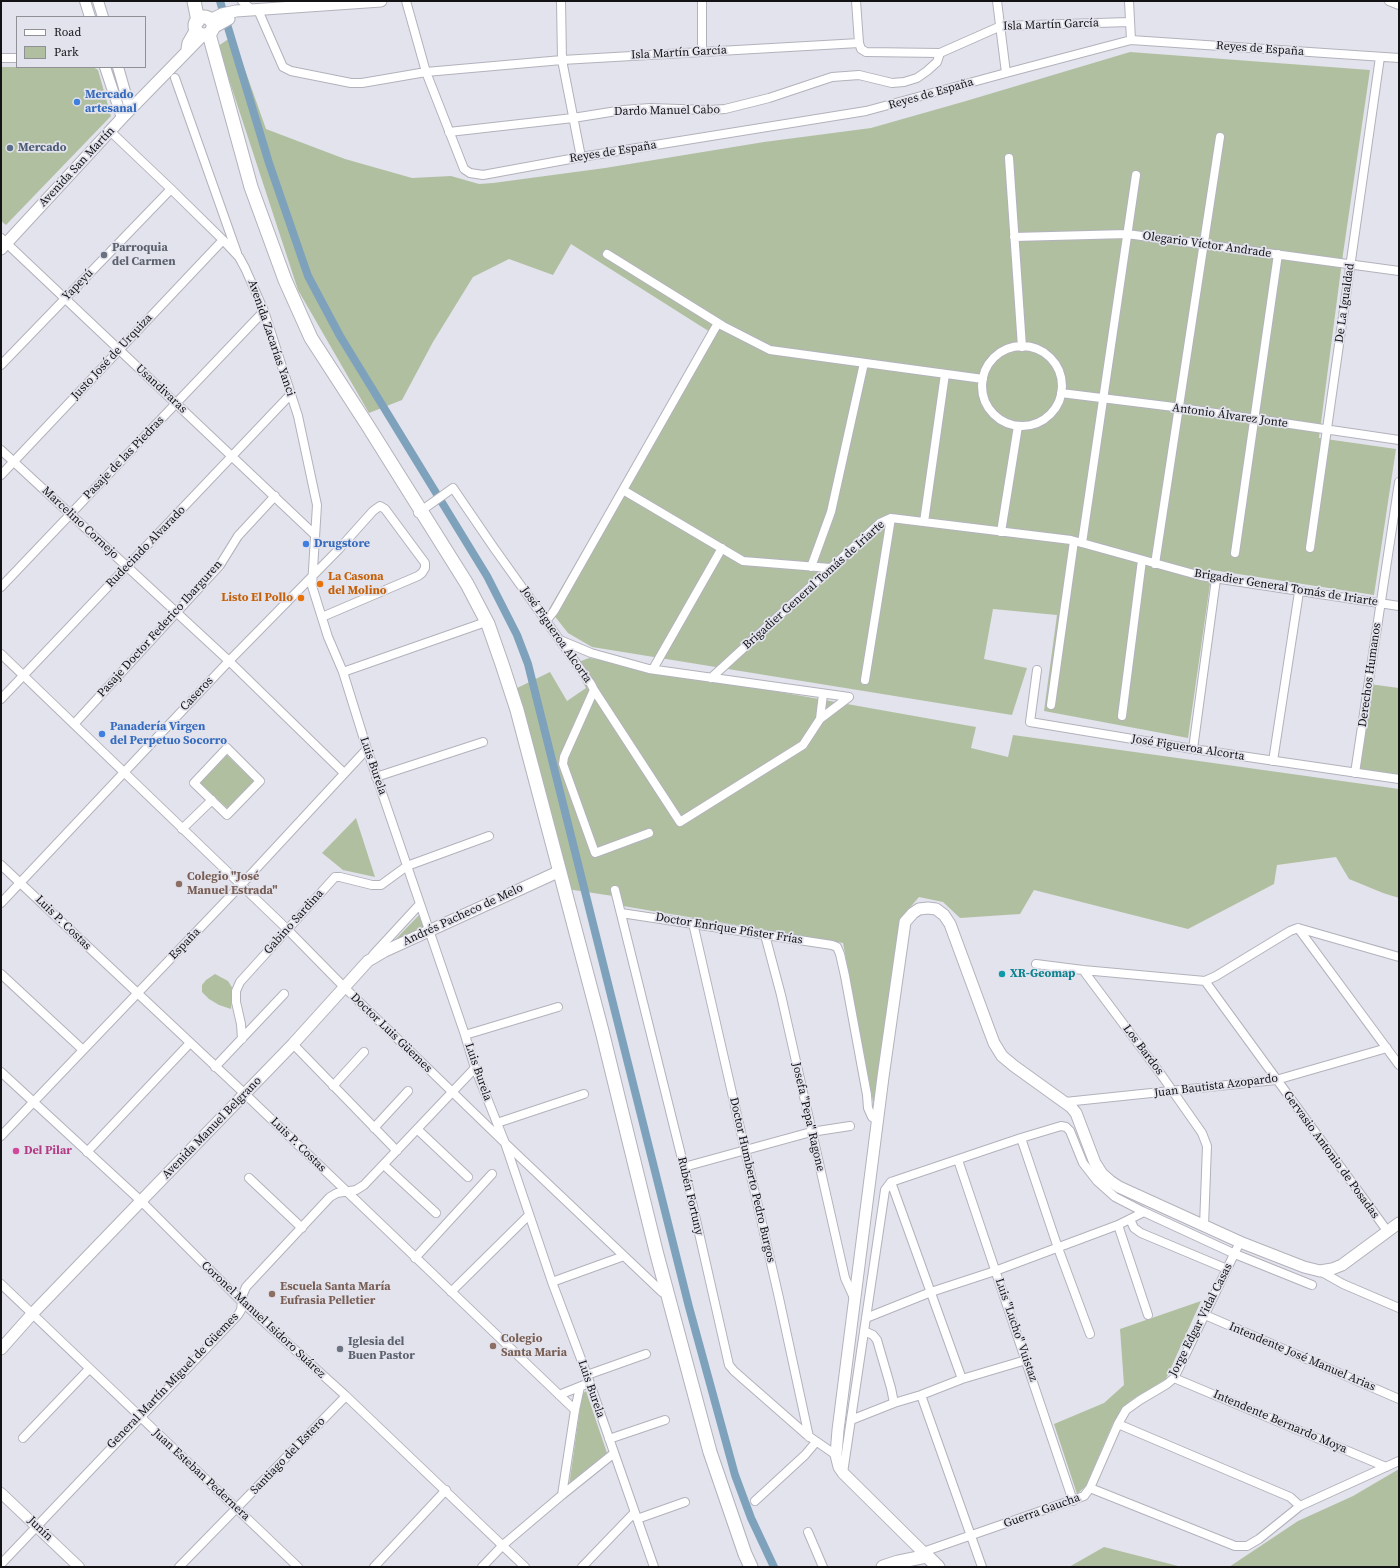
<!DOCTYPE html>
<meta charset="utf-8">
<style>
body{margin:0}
#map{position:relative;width:1400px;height:1568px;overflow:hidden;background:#e3e3ed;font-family:"Source Serif 4",serif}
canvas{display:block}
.frame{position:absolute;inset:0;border:2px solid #131316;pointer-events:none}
.legend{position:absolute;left:16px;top:16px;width:130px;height:52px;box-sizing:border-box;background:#e3e3ed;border:1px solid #909097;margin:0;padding:5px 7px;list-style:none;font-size:12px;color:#131316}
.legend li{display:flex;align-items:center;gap:8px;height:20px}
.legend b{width:20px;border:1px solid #909097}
</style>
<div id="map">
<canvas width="1400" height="1568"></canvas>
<div class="frame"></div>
<ul class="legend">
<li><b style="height:5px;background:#fff"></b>Road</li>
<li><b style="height:11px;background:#b1bfa1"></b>Park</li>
</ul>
</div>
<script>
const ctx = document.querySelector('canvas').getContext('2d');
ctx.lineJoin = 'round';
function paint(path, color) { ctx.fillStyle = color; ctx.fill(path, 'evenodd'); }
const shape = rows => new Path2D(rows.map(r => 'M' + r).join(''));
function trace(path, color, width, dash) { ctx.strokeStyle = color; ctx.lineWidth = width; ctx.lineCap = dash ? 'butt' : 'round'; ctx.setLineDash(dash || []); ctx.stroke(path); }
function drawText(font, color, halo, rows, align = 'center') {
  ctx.font = font + ' "Source Serif 4",serif'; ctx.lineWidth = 3.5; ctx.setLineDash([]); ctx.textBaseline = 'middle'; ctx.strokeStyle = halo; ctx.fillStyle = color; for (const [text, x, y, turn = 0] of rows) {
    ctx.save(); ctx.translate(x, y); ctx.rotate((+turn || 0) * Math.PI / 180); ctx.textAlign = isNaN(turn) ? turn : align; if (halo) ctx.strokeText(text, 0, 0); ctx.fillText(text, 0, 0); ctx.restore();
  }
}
paint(shape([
 [233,36,266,129,345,159,412,178,451,176,479,184,493,183,605,168,764,142,871,128,966,101,1130,52,1370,70,1343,254,1319,438,1396,449,1374,595,1212,570,1188,738,1044,711,1057,615,993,609,984,659,1027,668,1012,715,592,647,568,633,549,609,710,332,571,244,553,275,509,259,473,277,433,342,402,400,369,413,298,290,218,46],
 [1,67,93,67,98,70,111,116,6,225,1,221],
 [589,658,976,727,971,748,1008,757,1013,735,1399,789,1399,898,1383,893,1349,879,1336,857,1277,865,1274,884,1188,929,1034,890,1020,914,960,918,943,902,919,897,901,918,876,1100,873,1102,843,943,617,905,613,896,567,889,513,690,550,672,567,701,586,688,573,664],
 [1369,684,1399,688,1399,779,1355,773],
 [227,755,254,781,228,809,200,783],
 [356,818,375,877,343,870,322,853],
 [420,914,426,930,391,944],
 [215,974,228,981,233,989,231,1009,219,1005,209,999,202,992,202,985,206,980],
 [1201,1301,1166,1379,1130,1401,1113,1423,1086,1486,1077,1494,1054,1424,1104,1403,1124,1385,1120,1329],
 [586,1391,607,1453,569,1486,582,1394],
 [1399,1469,1399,1567,1229,1567,1298,1521,1353,1496],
 [1104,1547,1182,1567,1069,1567]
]), '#b1bfa1');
trace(shape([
 [220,1,269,163,308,276,340,336,487,576,517,635,528,664,689,1307,735,1475,751,1518,774,1567]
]), '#7ea2bc', 8);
const minor = shape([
 [242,1,252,10],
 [406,1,426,72,464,169,470,173,483,175,581,157,866,111,1006,73,1131,40,1399,58],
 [561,1,562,60,581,157],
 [702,1,702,52],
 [856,1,859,43],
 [997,1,1006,73],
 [1129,1,1131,40],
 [1389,1,1399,5],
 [258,10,283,67,291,71,351,83,362,83,426,72,562,60,859,43,861,49,866,52,940,53,1001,26,1129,22],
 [1,58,17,58],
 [175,78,237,253],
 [110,131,171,189,223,240,239,257,245,268,264,311,298,416,317,505,312,586,328,637,343,672,367,749,465,1035,475,1068,505,1143,552,1282,587,1375,654,1567],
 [449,132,573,118,623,110,650,108,709,110,725,109,769,98,832,77,859,75,892,83,904,82,917,78,927,71,937,62,940,53],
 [1009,158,1022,347],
 [1014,237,1127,234,1399,271],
 [1,238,315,535],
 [607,254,723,326,770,350,983,379],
 '982 386a40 40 0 1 1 80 0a40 40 0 1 1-80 0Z',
 [1,365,171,189],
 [1061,393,1174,407,1399,440],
 [1,450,229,661,344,773],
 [1,475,223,240],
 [623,490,743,561,830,568],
 [418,513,453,488,494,548,591,684,594,690,564,757,563,764,595,853,649,833],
 [924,522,945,374],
 [1001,532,1018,426],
 [1082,543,1136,175],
 [1310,548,1380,57],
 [1235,553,1278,254],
 [1155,564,1220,137],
 [811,567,831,512,864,363],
 [1,587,264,311],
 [546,621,554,611,718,323],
 [560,640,591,653,649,669,849,697,820,719],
 [1,654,287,929,345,988,505,1143,662,1292],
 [653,669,722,548],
 [1037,670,1030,722,1193,749,1399,779],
 [343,672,483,623],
 [711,678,880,523,891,518,1071,540,1201,576,1399,606],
 [865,680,891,518],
 [594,690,680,822,803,745,820,719,823,694],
 [1,699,291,394],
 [1051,705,1074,541],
 [1122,716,1142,560],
 [75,723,220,565,238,536,275,496],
 [227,748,260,781,227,815,194,783,227,748],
 [1193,749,1216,579],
 [1273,761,1299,592],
 [1355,773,1399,482],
 [376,777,483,742],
 [182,829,212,800],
 [1,865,245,1094,575,1410],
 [615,890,684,1167,729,1365,734,1371,807,1435,836,1455],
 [1,903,229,661,339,549,373,511,380,506,385,509,425,563,425,568,422,573,418,576,322,617],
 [621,913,832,945,837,947,840,954,845,976,867,1095,868,1108,872,1117,877,1120],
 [693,923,779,1298,809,1437],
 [1298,928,1399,1065],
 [765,935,781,995,845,1278,854,1298],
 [373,955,420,904],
 [1036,964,1083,970,1205,981,1216,976,1290,931,1298,928,1399,957],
 [1083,970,1160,1073,1202,1133,1207,1146,1204,1226],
 [1,974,83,1050],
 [1205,981,1388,1232],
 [465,1035,558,1007],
 [242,1039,241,1024,236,1002,236,991,240,982,335,877,340,877,372,885,381,885,407,866,489,836],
 [293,1044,397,1151],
 [215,1067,284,994],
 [1,1072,141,1201,242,1302,346,1396,525,1567],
 [333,1086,364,1052],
 [1065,1102,1276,1080,1387,1048],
 [497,1123,584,1094],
 [374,1128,408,1091],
 [417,1129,468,1177],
 [1,1136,241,885,367,749],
 [1021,1138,1058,1248,1090,1334],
 [87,1152,190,1043],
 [958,1160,1073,1501],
 [384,1165,436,1213],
 [684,1167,811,1132,850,1126],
 [249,1178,302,1228],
 [891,1182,1021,1138,1061,1126,1066,1127,1070,1131,1083,1163,1097,1181,1115,1197,1144,1212,1235,1254,1312,1285],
 [891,1182,962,1379],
 [1130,1219,1134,1228,1141,1233,1227,1269],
 [1118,1225,1148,1315],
 [415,1258,492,1174],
 [1320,1271,1343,1284,1399,1308],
 [552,1282,624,1256],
 [1,1284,298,1567],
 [451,1292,529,1215],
 [1205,1315,1399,1399],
 [866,1318,931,1292,995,1271,1118,1225,1144,1212],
 [864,1331,873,1335,877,1340,891,1388,894,1403],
 [587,1375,646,1354],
 [1174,1378,1386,1467],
 [559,1395,584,1385],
 [921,1395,982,1567],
 [851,1420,894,1403,921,1395,962,1379,1026,1360],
 [1118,1424,1290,1497,1300,1506],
 [23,1438,89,1369],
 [609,1439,665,1420],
 [843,1473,885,1190,891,1182],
 [1090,1488,1235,1546,1247,1546,1259,1539,1300,1506,1399,1461],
 [562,1495,575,1410,580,1387],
 [755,1501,805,1455,816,1442],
 [637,1519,685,1502],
 [808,1532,823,1567],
 [923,1552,1084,1496,1090,1488,1118,1424,1126,1410,1140,1400,1167,1384,1174,1378,1240,1242],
 [1,1564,238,1315,241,1310,243,1294,246,1287,330,1197,337,1193,356,1190,364,1185,475,1068],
 [179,1567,346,1396],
 [374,1567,446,1490],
 [482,1567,503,1545,562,1495,613,1454],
 [582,1567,634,1513]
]);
const tertiary = shape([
 [85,1,90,17],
 [98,1,103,17],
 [105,67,122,118],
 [118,67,130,109],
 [1,1493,79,1567]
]);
const secondary = shape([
 [210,20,222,14,236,11,381,1],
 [213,28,229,19],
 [187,49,188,43,196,29],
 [1,249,122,118,203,35],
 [1,1349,33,1313,141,1201,293,1044,368,961,385,951,560,871],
 [927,1556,843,1473,839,1467,836,1455,838,1430,883,1077,905,922,913,913,919,909,928,908,936,909,944,915,950,924,988,1027,994,1043,1002,1056,1014,1066,1071,1107,1076,1113,1095,1163,1102,1174,1110,1181,1119,1187,1240,1242,1304,1267,1320,1271,1332,1269,1342,1265,1399,1223]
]);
const primary = shape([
 [194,1,198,21],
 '195 26a9 9 0 1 1 18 0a9 9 0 1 1-18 0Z',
 [209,34,251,187,285,280,311,338,368,426,467,584,488,624,502,664,517,710,602,1031,656,1251,710,1452,745,1554,751,1567],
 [883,1567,898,1562,927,1556,938,1567]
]);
trace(minor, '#b2b2bc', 10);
trace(tertiary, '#b2b2bc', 12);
trace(secondary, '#b2b2bc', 13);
trace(primary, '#b2b2bc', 15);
trace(minor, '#fff', 8);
trace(tertiary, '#fff', 10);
trace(secondary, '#fff', 11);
trace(primary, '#fff', 13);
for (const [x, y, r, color] of [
 [77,102,4,"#3f7fe0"],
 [10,148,4,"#5c6f8a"],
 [104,255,4,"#6b7280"],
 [306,544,4,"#3f7fe0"],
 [320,584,4,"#e8710a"],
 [301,598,4,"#e8710a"],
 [102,734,4,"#3f7fe0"],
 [179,884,4,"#8d6e63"],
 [1002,974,4,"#0f9aa8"],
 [16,1151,4,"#d1479c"],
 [272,1294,4,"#8d6e63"],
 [493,1346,4,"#8d6e63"],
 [340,1349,4,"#6b7280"]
]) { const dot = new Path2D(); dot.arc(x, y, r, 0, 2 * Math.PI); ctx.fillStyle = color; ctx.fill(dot); trace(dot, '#e3e3ed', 1.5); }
drawText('12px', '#131316', '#e3e3ed', [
 ["Isla Martín García",1051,25,-2],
 ["Reyes de España",1260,49,4],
 ["Isla Martín García",679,53,-3],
 ["Reyes de España",931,94,-16],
 ["Dardo Manuel Cabo",667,111,-1],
 ["Reyes de España",613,152,-9],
 ["Avenida San Martín",77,167,-47],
 ["Olegario Víctor Andrade",1207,245,8],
 ["Yapeyú",78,285,-46],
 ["De La Igualdad",1345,303,-82],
 ["Avenida Zacarías Yanci",271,338,71],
 ["Justo José de Urquiza",112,357,-47],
 ["Usandivaras",161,389,43],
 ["Antonio Álvarez Jonte",1230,416,8],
 ["Pasaje de las Piedras",124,458,-46],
 ["Marcelino Cornejo",80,523,43],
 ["Rudecindo Alvarado",146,547,-46],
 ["Brigadier General Tomás de Iriarte",814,585,-42],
 ["Brigadier General Tomás de Iriarte",1286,588,9],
 ["Pasaje Doctor Federico Ibarguren",160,629,-48],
 ["José Figueroa Alcorta",556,635,55],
 ["Derechos Humanos",1370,675,-82],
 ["Caseros",197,694,-47],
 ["José Figueroa Alcorta",1188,748,9],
 ["Luis Burela",373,766,71],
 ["Andrés Pacheco de Melo",463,915,-25],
 ["Gabino Sardina",294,922,-48],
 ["Luis P. Costas",63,923,44],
 ["Doctor Enrique Pfister Frías",729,929,9],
 ["España",185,944,-46],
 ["Doctor Luis Güemes",391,1033,44],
 ["Los Bardos",1143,1050,53],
 ["Luis Burela",478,1072,71],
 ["Juan Bautista Azopardo",1216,1086,-7],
 ["Josefa \"Pepa\" Ragone",808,1117,77],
 ["Avenida Manuel Belgrano",212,1128,-46],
 ["Luis P. Costas",298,1145,44],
 ["Gervasio Antonio de Posadas",1331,1155,54],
 ["Doctor Humberto Pedro Burgos",752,1180,77],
 ["Rubén Fortuny",690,1196,77],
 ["Coronel Manuel Isidoro Suárez",263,1320,43],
 ["Jorge Edgar Vidal Casas",1201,1320,-63],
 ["Luis \"Lucho\" Vuistaz",1016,1330,71],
 ["Intendente José Manuel Arias",1302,1357,23],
 ["General Martín Miguel de Güemes",173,1381,-46],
 ["Luis Burela",591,1389,71],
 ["Intendente Bernardo Moya",1280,1422,23],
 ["Santiago del Estero",288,1456,-46],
 ["Juan Esteban Pedernera",201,1475,43],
 ["Guerra Gaucha",1042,1511,-20],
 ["Junín",40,1529,44]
]);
drawText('bold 12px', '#366cbe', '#e3e3ed', [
 ["Mercado",85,95],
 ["artesanal",85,109],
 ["Drugstore",314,544],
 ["Panadería Virgen",110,727],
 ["del Perpetuo Socorro",110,741]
], 'left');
drawText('bold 12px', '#4e5e75', '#e3e3ed', [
 ["Mercado",18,148]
], 'left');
drawText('bold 12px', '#5b616d', '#e3e3ed', [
 ["Parroquia",112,248],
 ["del Carmen",112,262],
 ["Iglesia del",348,1342],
 ["Buen Pastor",348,1356]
], 'left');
drawText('bold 12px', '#c56008', '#e3e3ed', [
 ["La Casona",328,577],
 ["del Molino",328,591],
 ["Listo El Pollo",293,598,"right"]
], 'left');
drawText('bold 12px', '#785e54', '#e3e3ed', [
 ["Colegio \"José",187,877],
 ["Manuel Estrada\"",187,891],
 ["Escuela Santa María",280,1287],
 ["Eufrasia Pelletier",280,1301],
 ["Colegio",501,1339],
 ["Santa Maria",501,1353]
], 'left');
drawText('bold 12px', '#0d838f', '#e3e3ed', [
 ["XR-Geomap",1010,974]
], 'left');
drawText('bold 12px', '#b23c85', '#e3e3ed', [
 ["Del Pilar",24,1151]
], 'left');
</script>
